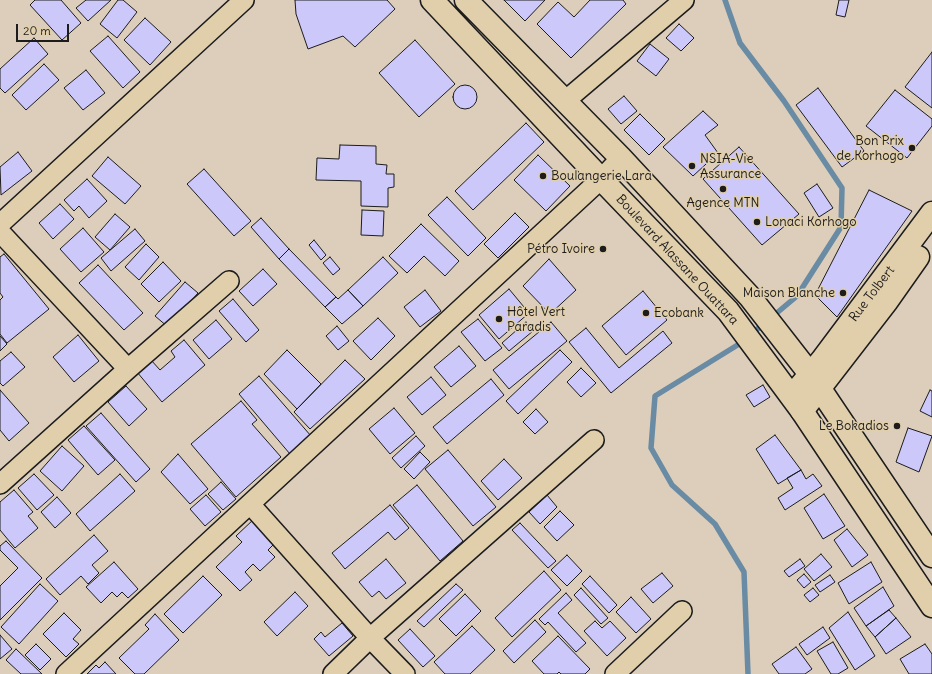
<!DOCTYPE html>
<meta charset="utf-8">
<style>
body{margin:0}
#map{position:relative;width:932px;height:674px;overflow:hidden;background:#ddcebc;font-family:Delius,sans-serif}
canvas{display:block}
.scale{position:absolute;left:16px;top:24px;width:53px;height:18px;box-sizing:border-box;border:2px solid #1c1c1c;border-top:0;padding-left:5px;font-size:12px;line-height:14px;white-space:nowrap;color:#1c1c1c;-webkit-text-stroke:3px #e1cfac;paint-order:stroke}
</style>
<div id="map">
<canvas width="932" height="674"></canvas>
<div class="scale">20 m</div>
</div>
<script>
const ctx = document.querySelector('canvas').getContext('2d');
ctx.lineJoin = 'round';
const shape = rows => new Path2D(rows.map(r => 'M' + r).join(''));
function trace(path, color, width, dash) { ctx.strokeStyle = color; ctx.lineWidth = width; ctx.lineCap = dash ? 'butt' : 'round'; ctx.setLineDash(dash || []); ctx.stroke(path); }
function paint(path, color) { ctx.fillStyle = color; ctx.fill(path, 'evenodd'); }
function drawText(font, color, halo, rows, align = 'center') {
  ctx.font = font + ' Delius,sans-serif'; ctx.lineWidth = 3; ctx.setLineDash([]); ctx.textBaseline = 'middle'; ctx.strokeStyle = halo; ctx.fillStyle = color; for (const [text, x, y, turn = 0] of rows) {
    ctx.save(); ctx.translate(x, y); ctx.rotate((+turn || 0) * Math.PI / 180); ctx.textAlign = isNaN(turn) ? turn : align; if (halo) ctx.strokeText(text, 0, 0); ctx.fillText(text, 0, 0); ctx.restore();
  }
}
trace(shape([
 [725,0,740,43,784,101,842,188,841,227,797,296,772,317],
 [750,335,765,323],
 [744,341,655,396,651,448,672,485,715,524,744,572,748,674]
]), '#698ba3', 5.5);
const building = shape([
 [35,0,61,0,81,23,62,40,30,5,35,0],
 [86,0,111,0,88,21,76,8,86,0],
 [118,0,123,0,137,12,117,38,100,24,118,0],
 [295,0,387,0,395,9,355,47,343,36,308,49,296,14,295,0],
 [504,0,545,0,525,21,504,0],
 [590,0,623,0,626,4,571,58,537,24,558,2,574,17,590,0],
 [839,0,849,0,845,17,836,15,839,0],
 [145,18,171,42,150,65,124,40,145,18],
 [679,24,694,38,681,51,666,38,679,24],
 [108,36,140,72,123,88,90,51,108,36],
 [34,38,48,54,5,93,0,88,0,69,34,38],
 [415,40,455,84,419,117,379,73,415,40],
 [650,44,669,59,656,76,637,61,650,44],
 [932,52,932,108,905,87,932,52],
 [44,64,59,80,26,110,12,95,44,64],
 [86,70,105,93,83,110,64,88,86,70],
 '453 97a12 12 0 1 1 24 0a12 12 0 1 1-24 0Z',
 [818,88,864,151,842,167,796,105,818,88],
 [895,90,932,119,932,126,907,158,866,126,895,90],
 [624,96,637,111,621,124,608,109,624,96],
 [703,111,718,125,705,135,718,153,693,176,663,147,703,111],
 [640,114,665,139,649,155,624,130,640,114],
 [526,123,544,142,473,210,455,191,526,123],
 [340,145,376,146,376,164,387,165,386,174,394,174,394,187,388,188,388,207,361,206,361,181,316,180,317,158,339,159,340,145],
 [739,147,799,214,762,245,703,179,739,147],
 [18,152,32,171,1,195,0,167,18,152],
 [538,155,570,186,546,211,514,180,538,155],
 [108,157,141,186,125,204,92,176,108,157],
 [204,169,251,221,234,236,187,184,204,169],
 [87,179,107,201,89,218,79,206,74,211,64,200,87,179],
 [817,184,833,208,819,217,804,193,817,184],
 [869,190,912,211,837,317,815,295,869,190],
 [447,197,486,238,468,256,428,215,447,197],
 [60,204,74,219,53,239,39,223,60,204],
 [362,210,384,211,383,236,361,235,362,210],
 [515,213,529,227,498,258,484,244,515,213],
 [115,214,130,227,110,250,95,237,115,214],
 [261,218,289,249,279,259,251,227,261,218],
 [421,224,459,261,445,276,424,256,407,273,389,256,421,224],
 [83,228,104,252,81,272,60,249,83,228],
 [135,229,145,241,111,271,101,258,135,229],
 [314,240,326,255,321,260,309,245,314,240],
 [146,244,159,257,139,280,125,267,146,244],
 [289,249,336,297,325,307,279,259,289,249],
 [4,254,49,309,7,343,0,334,0,300,3,297,0,293,0,257,4,254],
 [330,257,340,269,333,275,323,263,330,257],
 [383,257,398,273,363,306,348,290,383,257],
 [549,259,576,290,550,314,523,286,549,259],
 [163,262,181,281,159,302,141,284,163,262],
 [98,265,143,313,124,330,79,283,98,265],
 [263,269,277,284,253,306,239,291,263,269],
 [185,282,198,293,168,327,155,316,185,282],
 [509,289,529,313,499,339,479,315,509,289],
 [348,290,363,306,342,324,325,307,336,297,338,299,348,290],
 [425,290,441,311,420,327,404,307,425,290],
 [643,291,667,320,626,355,602,326,643,291],
 [233,299,259,330,246,342,219,311,233,299],
 [378,318,395,336,371,360,353,341,378,318],
 [478,319,502,348,485,361,461,332,478,319],
 [216,320,232,339,209,359,193,340,216,320],
 [526,322,533,331,509,351,502,343,526,322],
 [551,322,567,341,509,389,493,370,551,322],
 [337,326,349,341,338,350,326,336,337,326],
 [586,328,619,368,663,331,672,343,611,393,569,342,586,328],
 [78,335,99,361,74,382,53,357,78,335],
 [0,336,7,344,0,351,0,336],
 [184,340,205,365,162,402,137,372,151,360,160,370,175,357,171,351,184,340],
 [459,346,476,366,451,387,434,367,459,346],
 [287,350,321,384,297,409,264,374,287,350],
 [560,350,572,362,518,414,506,401,560,350],
 [11,352,25,367,3,386,0,383,0,361,11,352],
 [345,360,365,379,310,429,294,412,345,360],
 [581,368,596,383,581,397,567,382,581,368],
 [259,376,311,436,290,454,239,394,259,376],
 [431,377,446,395,422,415,407,397,431,377],
 [491,379,504,395,447,444,433,427,491,379],
 [763,385,770,397,754,407,746,395,763,385],
 [126,386,147,409,129,426,108,402,126,386],
 [0,390,29,423,9,441,0,430,0,390],
 [930,390,932,391,932,417,920,411,930,390],
 [241,401,257,420,252,424,281,457,236,497,191,444,241,401],
 [394,408,415,433,390,454,369,429,394,408],
 [536,409,548,422,535,434,523,422,536,409],
 [101,413,150,469,136,482,86,426,101,413],
 [84,426,115,460,98,475,68,440,84,426],
 [908,428,932,436,919,472,896,462,908,428],
 [775,435,801,470,778,484,756,449,775,435],
 [416,436,425,446,401,468,392,458,416,436],
 [62,446,84,466,62,491,40,471,62,446],
 [448,450,496,507,473,526,425,469,448,450],
 [420,452,430,462,414,479,404,469,420,452],
 [178,454,208,489,190,504,161,472,178,454],
 [504,459,522,478,498,500,481,481,504,459],
 [801,470,806,479,813,474,822,486,785,510,778,498,793,488,787,478,801,470],
 [34,474,54,495,37,510,18,488,34,474],
 [120,474,135,491,90,531,76,514,120,474],
 [221,482,236,499,223,510,208,494,221,482],
 [417,485,463,541,440,561,393,505,417,485],
 [14,490,33,512,28,516,38,528,15,548,0,530,0,502,14,490],
 [824,494,845,526,823,539,804,508,824,494],
 [206,495,221,512,205,526,190,509,206,495],
 [547,495,557,507,540,524,529,512,547,495],
 [57,497,71,513,55,528,41,512,57,497],
 [390,505,409,528,395,540,388,532,345,569,332,553,390,505],
 [560,511,574,525,557,541,544,527,560,511],
 [254,519,276,542,268,550,275,557,260,571,253,564,245,572,252,580,240,591,216,567,242,542,236,536,254,519],
 [520,523,556,561,548,568,512,530,520,523],
 [847,529,868,555,852,567,834,540,847,529],
 [94,535,108,551,92,565,99,573,88,584,81,576,60,595,46,579,94,535],
 [6,541,42,578,0,620,0,586,18,568,0,550,0,546,6,541],
 [821,554,832,567,814,581,804,569,821,554],
 [567,555,582,571,567,586,551,570,567,555],
 [386,559,406,583,386,599,379,591,372,597,359,582,386,559],
 [800,559,805,566,789,577,784,571,800,559],
 [114,562,138,589,128,598,122,592,117,597,112,592,101,603,86,587,114,562],
 [871,562,882,582,849,604,838,583,871,562],
 [544,571,561,590,512,637,495,618,544,571],
 [662,573,673,586,653,603,641,589,662,573],
 [804,574,811,582,804,588,797,580,804,574],
 [830,575,835,582,820,592,815,585,830,575],
 [203,576,222,595,183,633,164,614,203,576],
 [590,576,617,605,609,613,582,584,590,576],
 [40,584,58,601,19,644,1,627,40,584],
 [456,584,463,590,424,627,417,621,456,584],
 [883,587,894,606,866,626,854,608,883,587],
 [581,588,608,618,601,624,574,595,581,588],
 [813,588,819,595,810,602,804,595,813,588],
 [295,592,308,606,277,636,264,622,295,592],
 [566,593,572,600,558,613,586,643,576,652,548,622,545,625,539,619,566,593],
 [465,594,481,611,456,636,439,619,465,594],
 [631,597,651,619,636,633,616,612,631,597],
 [889,610,896,618,875,637,866,626,889,610],
 [848,612,875,656,855,670,829,628,848,612],
 [64,613,81,630,73,639,79,644,66,657,43,634,64,613],
 [155,614,179,640,144,674,135,674,119,658,149,629,145,625,155,614],
 [896,618,911,637,886,654,875,637,896,618],
 [535,620,546,632,514,663,503,651,535,620],
 [595,621,602,628,610,621,626,638,607,656,584,631,595,621],
 [342,623,353,636,329,656,314,639,321,632,325,637,342,623],
 [472,626,495,650,470,674,445,674,434,662,472,626],
 [823,627,830,638,807,655,799,644,823,627],
 [410,629,435,656,423,667,398,640,410,629],
 [0,635,12,649,0,659,0,635],
 [558,636,590,669,585,674,561,674,559,672,557,674,544,674,532,661,558,636],
 [833,642,848,668,838,674,831,674,817,651,833,642],
 [36,644,51,659,40,670,25,655,36,644],
 [925,644,932,654,932,674,909,674,900,659,925,644],
 [796,647,812,669,805,674,779,674,772,664,796,647],
 [16,649,42,674,21,674,6,660,16,649],
 [105,662,116,674,87,674,96,665,99,668,105,662]
]);
paint(building, '#ccc8fa');
trace(building, '#1c1c1c', 1);
const street = shape([
 [565,101,684,0],
 [0,224,244,0],
 [0,232,128,369],
 [0,484,128,369,229,281],
 [250,504,370,638,405,674],
 [66,674,601,179,621,158],
 [333,674,370,638,594,440],
 [615,674,682,611]
]);
const secondary = shape([
 [792,396,822,360,932,213],
 [802,411,887,301,918,257]
]);
const primary = shape([
 [432,0,601,179,728,311,802,411,932,606],
 [466,0,621,158,750,297,810,374,932,556]
]);
trace(street, '#1c1c1c', 22);
trace(secondary, '#1c1c1c', 25);
trace(primary, '#1c1c1c', 25);
trace(street, '#e1cfac', 19);
trace(secondary, '#e1cfac', 22);
trace(primary, '#e1cfac', 22);
for (const [x, y, r, color] of [
 [912,148,4,"#1c1c1c"],
 [692,166,4,"#1c1c1c"],
 [543,176,4,"#1c1c1c"],
 [723,189,4,"#1c1c1c"],
 [757,222,4,"#1c1c1c"],
 [603,249,4,"#1c1c1c"],
 [843,293,4,"#1c1c1c"],
 [646,313,4,"#1c1c1c"],
 [499,319,4,"#1c1c1c"],
 [897,426,4,"#1c1c1c"]
]) { const dot = new Path2D(); dot.arc(x, y, r, 0, 2 * Math.PI); ctx.fillStyle = color; ctx.fill(dot); trace(dot, '#e1cfac', 1.5); }
drawText('13px', '#1c1c1c', '#e1cfac', [
 ["Bon Prix",904,141,"right"],
 ["de Korhogo",904,156,"right"],
 ["NSIA-Vie",700,159],
 ["Assurance",700,174],
 ["Boulangerie Lara",551,176],
 ["Agence MTN",723,203,"center"],
 ["Lonaci Korhogo",765,222],
 ["Pétro Ivoire",595,249,"right"],
 ["Maison Blanche",835,293,"right"],
 ["Hôtel Vert",507,312],
 ["Paradis",507,327],
 ["Ecobank",654,313],
 ["Le Bokadios",889,426,"right"]
], 'left');
drawText('13px', '#1c1c1c', '#e1cfac', [
 ["Boulevard Alassane Ouattara",677,260,47],
 ["Rue Tolbert",872,294,-53]
]);
</script>
